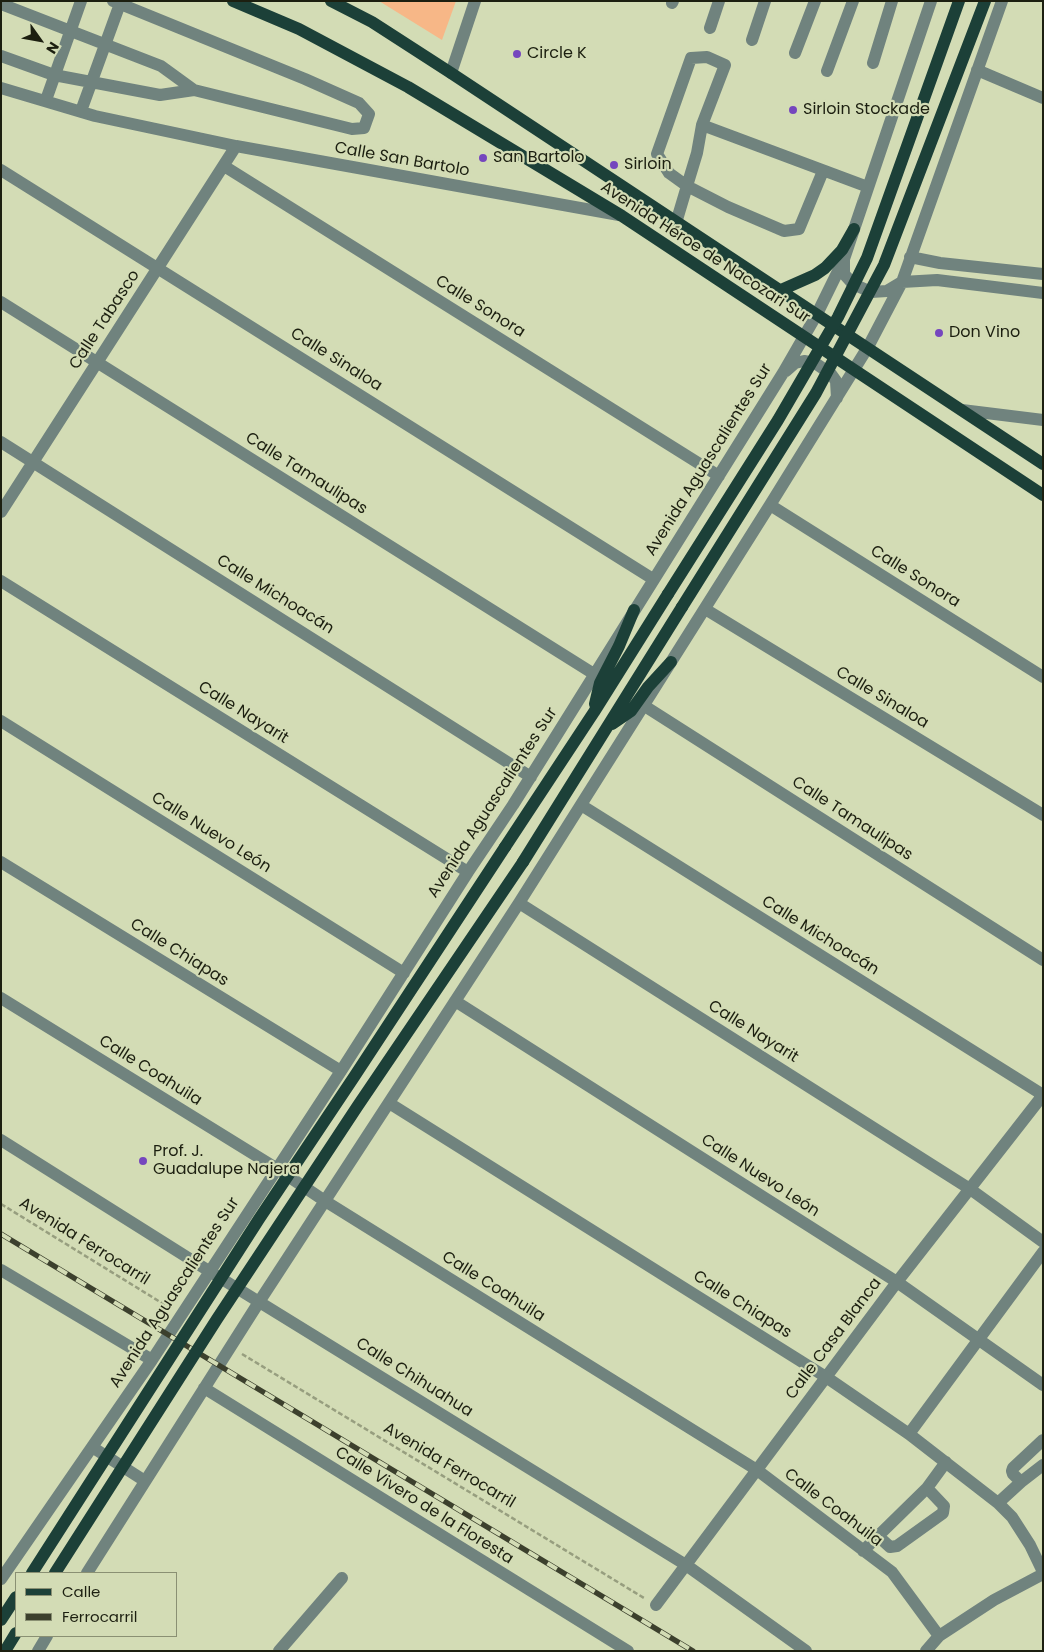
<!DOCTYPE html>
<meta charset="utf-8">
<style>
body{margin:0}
#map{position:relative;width:1044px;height:1652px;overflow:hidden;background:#d3dcb5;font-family:Poppins,sans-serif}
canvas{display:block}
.frame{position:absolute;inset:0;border:2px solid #1c1f10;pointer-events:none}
.legend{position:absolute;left:15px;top:1572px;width:162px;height:65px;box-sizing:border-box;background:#d3dcb5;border:1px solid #8a9073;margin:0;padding:6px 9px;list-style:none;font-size:15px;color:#1c1f10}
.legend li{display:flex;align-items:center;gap:10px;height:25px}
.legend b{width:25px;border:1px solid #8a9073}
.north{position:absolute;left:15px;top:15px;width:50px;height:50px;-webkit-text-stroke:4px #d3dcb5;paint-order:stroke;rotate:122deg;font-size:14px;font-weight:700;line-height:20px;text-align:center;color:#1c1f10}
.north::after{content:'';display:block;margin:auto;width:18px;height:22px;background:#1c1f10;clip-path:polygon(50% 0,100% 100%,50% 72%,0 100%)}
</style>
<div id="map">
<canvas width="1044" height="1652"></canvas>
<div class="frame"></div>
<ul class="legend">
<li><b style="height:6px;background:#1c4038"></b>Calle</li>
<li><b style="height:6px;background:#3c402d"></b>Ferrocarril</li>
</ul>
<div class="north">N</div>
</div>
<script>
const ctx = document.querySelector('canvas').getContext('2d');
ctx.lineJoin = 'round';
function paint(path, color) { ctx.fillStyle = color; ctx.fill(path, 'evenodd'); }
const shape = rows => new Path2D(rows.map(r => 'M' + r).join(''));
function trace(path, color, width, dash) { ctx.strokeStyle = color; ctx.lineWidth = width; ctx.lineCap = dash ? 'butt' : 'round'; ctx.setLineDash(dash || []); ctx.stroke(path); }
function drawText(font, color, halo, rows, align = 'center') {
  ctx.font = font + ' Poppins,sans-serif'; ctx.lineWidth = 4.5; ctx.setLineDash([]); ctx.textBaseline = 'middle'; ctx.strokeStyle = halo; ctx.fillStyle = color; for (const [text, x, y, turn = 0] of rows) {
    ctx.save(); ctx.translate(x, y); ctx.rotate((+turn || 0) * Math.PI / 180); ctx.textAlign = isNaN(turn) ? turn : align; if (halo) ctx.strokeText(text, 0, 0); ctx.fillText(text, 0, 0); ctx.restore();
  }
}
paint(shape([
 [379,1,456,1,442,40]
]), '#f7b787');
trace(shape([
 [1,1204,170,1308],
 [242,1354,644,1598]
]), '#979e7f', 2.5, [5, 2.5]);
trace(shape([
 [672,3,673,1],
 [1,4,161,66,194,90,352,129,364,128,369,114,359,103,305,79,113,1],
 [710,28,719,1],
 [752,40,765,1],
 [795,53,815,1],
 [1,56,54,75,160,95,194,90],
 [873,63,892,1],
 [977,70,1043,98],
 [827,71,853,1],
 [451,73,475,1],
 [1,88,95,116,236,146,619,215],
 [46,100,81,1],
 [81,111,121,1],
 [702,125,868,187],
 [224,166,719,476],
 [1,170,653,579],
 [676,223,687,186,697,153,702,125,725,65,707,57,691,58,657,154,669,173,687,186,728,207,784,231,799,229,823,171],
 [910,257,940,263,1043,274],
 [844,260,844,274,853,284,871,292,887,291,902,282,937,280,1043,293],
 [1,302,594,674],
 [786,371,795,363,804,361,815,363,831,374,836,381,837,398],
 [962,410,1043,420],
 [1,442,531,777],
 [770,505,1043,677],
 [1,512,236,146],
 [1,581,468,872],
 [705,609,1043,815],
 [643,705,1043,960],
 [1,721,404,973],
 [581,805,1043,1095],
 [1,862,341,1071],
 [519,903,970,1189,1043,1242],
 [1,998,276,1168,325,1201,757,1470,892,1572,939,1636],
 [455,1001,897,1282,1043,1385],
 [389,1103,826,1377,909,1434,998,1503,1012,1517,1030,1545,1043,1572],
 [1,1140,209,1271,686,1565,806,1651],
 [1,1270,152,1360],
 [204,1388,628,1651],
 [909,1434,1043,1252],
 [92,1447,145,1481],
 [1021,1482,1013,1474,1012,1471,1013,1468,1043,1440],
 [998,1503,1021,1482,1043,1465],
 [878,1536,927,1488,946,1462],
 [863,1551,878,1536,890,1547,897,1546,943,1513,944,1506,927,1488],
 [87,1573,259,1302,519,903,770,505,868,347,902,282,1002,1],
 [1,1579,152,1360,341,1071,468,872,513,805,783,373,817,314,844,259,931,1],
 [656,1605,897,1282,1043,1095],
 [38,1651,47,1636],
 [279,1651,342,1578],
 [926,1651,939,1636,994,1600,1043,1574]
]), '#70837e', 12);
trace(shape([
 [233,1,299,29,408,87,622,216,1043,495],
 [331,1,372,22,451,73,1043,464],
 [781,290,815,275,825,268,842,250,854,229],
 [595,704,600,683,619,646,634,610],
 [612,724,631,711,648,687,671,662],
 [505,847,594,712,668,594],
 [523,862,682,607],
 [1,1620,16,1597],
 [5,1651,16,1633]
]), '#1c4038', 12);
const rail = shape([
 [1,1234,693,1651]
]);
trace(rail, '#3c402d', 5.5);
trace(rail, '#d3dcb5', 4, [11]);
trace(shape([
 [668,594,778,420,838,317,867,258,959,1],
 [682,607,816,393,884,265,985,1],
 [32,1573,259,1219,354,1077,505,847],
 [55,1573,217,1319,357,1107,523,862]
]), '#1c4038', 12);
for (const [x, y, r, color] of [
 [517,54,5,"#7546be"],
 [793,110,5,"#7546be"],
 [483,158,5,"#7546be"],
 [614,165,5,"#7546be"],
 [939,333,5,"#7546be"],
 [143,1161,5,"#7546be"]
]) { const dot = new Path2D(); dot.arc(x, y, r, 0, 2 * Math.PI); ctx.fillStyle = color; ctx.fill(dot); trace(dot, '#d3dcb5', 2); }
drawText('16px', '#1c1f10', '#d3dcb5', [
 ["Circle K",527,54],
 ["Sirloin Stockade",803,110],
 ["San Bartolo",493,158],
 ["Sirloin",624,165],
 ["Don Vino",949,333],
 ["Prof. J.",153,1152],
 ["Guadalupe Najera",153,1170]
], 'left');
drawText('16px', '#1c1f10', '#d3dcb5', [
 ["Calle San Bartolo",402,160,10],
 ["Avenida Héroe de Nacozari Sur",705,253,33],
 ["Calle Sonora",480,307,32],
 ["Calle Tabasco",105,320,-57],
 ["Calle Sinaloa",336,360,32],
 ["Avenida Aguascalientes Sur",709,460,-58],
 ["Calle Tamaulipas",306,474,32],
 ["Calle Sonora",915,577,32],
 ["Calle Michoacán",275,595,32],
 ["Calle Sinaloa",882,698,31],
 ["Calle Nayarit",243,713,32],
 ["Avenida Aguascalientes Sur",493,803,-57],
 ["Calle Tamaulipas",852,819,33],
 ["Calle Nuevo León",211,833,32],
 ["Calle Michoacán",820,936,32],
 ["Calle Chiapas",179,953,32],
 ["Calle Nayarit",753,1032,32],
 ["Calle Coahuila",150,1071,32],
 ["Calle Nuevo León",760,1176,33],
 ["Avenida Ferrocarril",84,1242,32],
 ["Calle Coahuila",493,1287,32],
 ["Avenida Aguascalientes Sur",175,1293,-57],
 ["Calle Chiapas",742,1305,32],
 ["Calle Casa Blanca",834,1339,-53],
 ["Calle Chihuahua",414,1378,32],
 ["Avenida Ferrocarril",449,1466,31],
 ["Calle Vivero de la Floresta",424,1506,32],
 ["Calle Coahuila",833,1508,37]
]);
</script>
